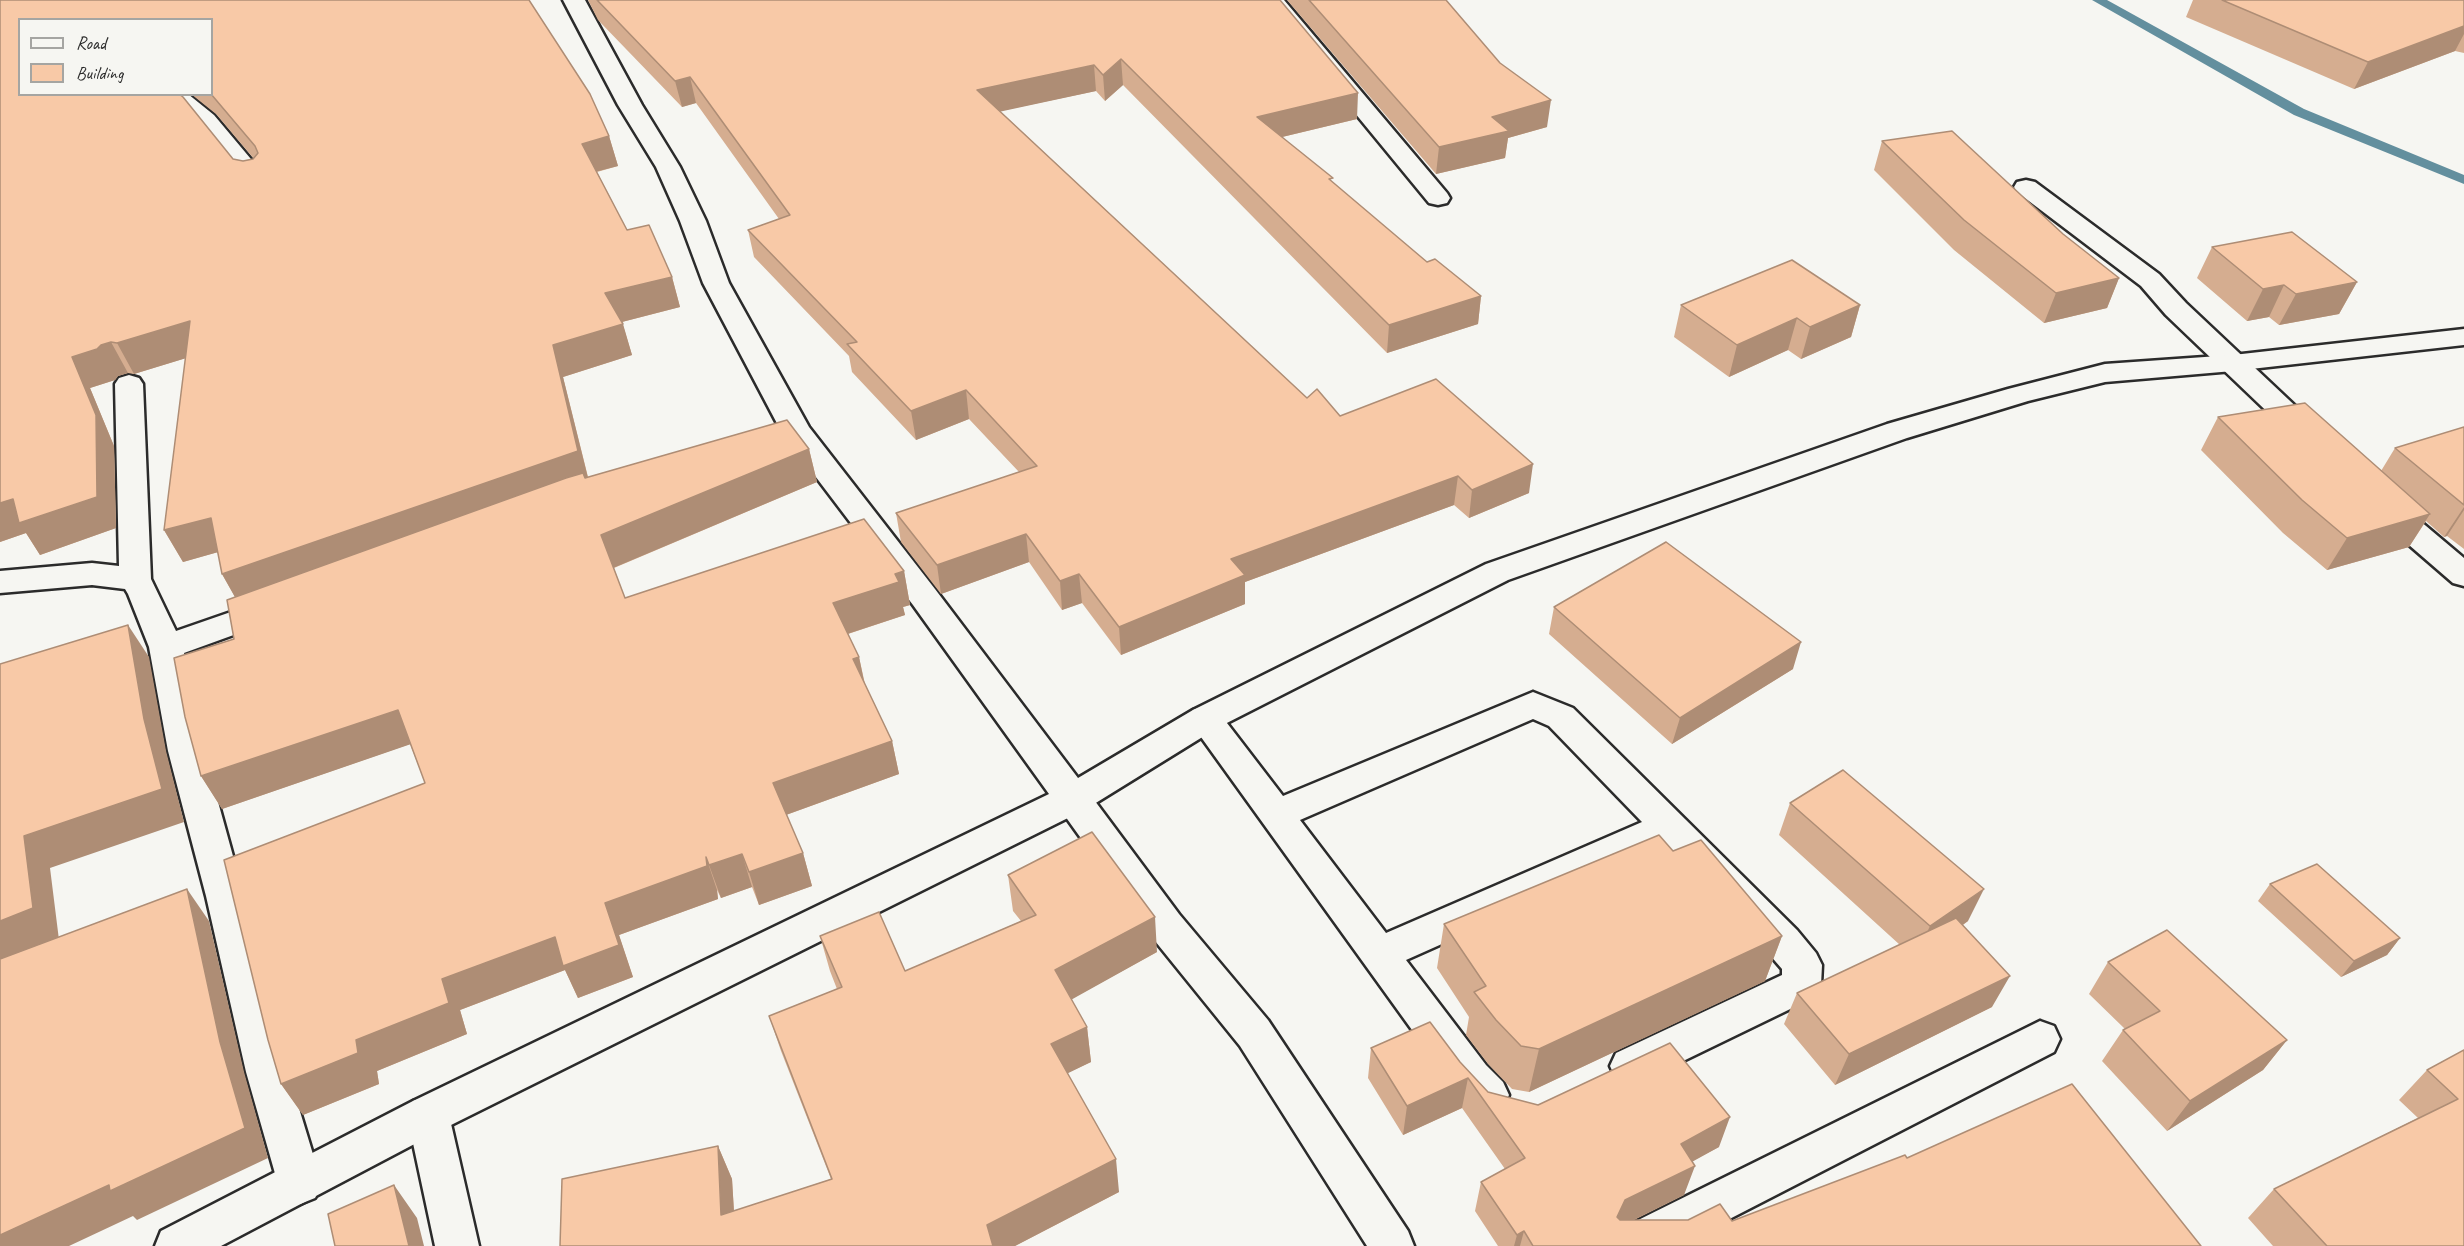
<!DOCTYPE html>
<style>
body{margin:0}
#map{position:relative;width:2464px;height:1246px;overflow:hidden;background:#f6f6f2;font-family:Caveat,sans-serif}
canvas{display:block}
.legend{position:absolute;left:18px;top:18px;width:195px;height:78px;box-sizing:border-box;background:#f6f6f2;border:2px solid #a5a5a2;margin:0;padding:8px 10px;list-style:none;font-size:18px;color:#2b2b2b}
.legend li{display:flex;align-items:center;gap:12px;height:30px}
.legend b{width:30px;border:2px solid #a5a5a2}
</style>
<div id="map">
<canvas width="2464" height="1246"></canvas>
<ul class="legend">
<li><b style="height:8px;background:#f6f6f2"></b>Road</li>
<li><b style="height:16px;background:#f8c9a7"></b>Building</li>
</ul>
</div>
<script>
const ctx = document.querySelector('canvas').getContext('2d');
ctx.lineJoin = 'round';
const shape = rows => new Path2D(rows.map(r => 'M' + r).join(''));
function paint(path, color) { ctx.fillStyle = color; ctx.fill(path, 'evenodd'); }
function trace(path, color, width, dash) { ctx.strokeStyle = color; ctx.lineWidth = width; ctx.lineCap = dash ? 'butt' : 'round'; ctx.setLineDash(dash || []); ctx.stroke(path); }
paint(shape([
 [2092,0,2107,0,2304,109,2464,175,2464,184,2294,115,2092,0]
]), '#638f9e');
const lane = shape([
 [1533,692,1573,708,1797,930,1816,953,1822,965,1821,985,1815,997,1646,1079,1631,1084,1616,1079,1610,1066,1616,1053,1782,975,1782,969,1769,954,1664,845,1406,960,1486,1065,1503,1082,1509,1095,1503,1108,1488,1114,1473,1108,1456,1091,1188,719,1193,710,1205,706,1217,710,1283,796,1533,692],
 [1533,719,1549,726,1642,822,1386,933,1300,820,1533,719]
]);
const street = shape([
 [1262,0,1284,0,1447,193,1450,198,1447,203,1438,205,1429,203,1262,0],
 [159,94,188,94,214,115,266,177,269,182,266,187,257,189,248,187,198,125,159,94],
 [2026,180,2035,182,2159,274,2186,303,2323,432,2328,439,2323,446,2313,448,2303,446,2166,315,2141,286,2017,192,2014,187,2017,182,2026,180],
 [129,375,139,378,143,384,151,579,176,631,274,597,286,600,290,608,286,616,184,653,204,751,244,896,288,1072,322,1184,315,1198,300,1204,285,1198,278,1184,246,1072,206,896,168,751,149,647,128,594,125,589,92,585,0,593,0,571,92,563,119,566,115,384,119,378,129,375],
 [2383,496,2394,499,2464,558,2464,586,2453,583,2372,513,2368,506,2372,499,2383,496],
 [1073,785,1086,789,1179,914,1268,1020,1408,1231,1414,1246,1367,1246,1240,1046,1151,936,1060,809,1055,799,1060,789,1073,785],
 [2040,1021,2054,1026,2060,1039,2054,1052,1677,1246,1610,1246,1616,1231,2040,1021],
 [428,1096,443,1101,449,1115,479,1246,435,1246,407,1115,413,1101,428,1096]
]);
const secondary = shape([
 [563,0,585,0,642,105,680,167,706,221,729,283,809,427,935,589,1078,778,1193,710,1486,564,1887,424,2008,389,2105,364,2233,355,2464,329,2464,345,2233,371,2105,382,2028,401,1907,438,1508,580,1217,728,1086,809,443,1129,221,1246,155,1246,161,1231,413,1101,1049,794,913,605,781,431,703,283,680,221,656,167,618,105,563,0]
]);
trace(lane, '#2b2b2b', 5);
trace(street, '#2b2b2b', 5);
trace(secondary, '#2b2b2b', 5);
paint(lane, '#f6f6f2');
paint(street, '#f6f6f2');
paint(secondary, '#f6f6f2');
paint(shape([
 [0,0,529,0,590,94,609,136,618,166,597,172,627,230,649,225,672,277,680,307,622,322,632,355,563,377,588,477,787,420,809,449,817,482,614,568,625,598,864,519,904,571,910,605,903,607,905,615,848,634,859,657,865,684,892,741,899,774,786,815,803,853,812,886,759,905,752,887,721,898,717,890,718,899,619,935,633,977,578,998,565,970,460,1010,467,1034,377,1071,379,1084,303,1115,281,1084,268,1040,224,860,425,783,410,744,222,809,201,776,185,717,174,658,234,639,227,600,235,597,222,574,218,552,183,562,164,530,186,358,134,374,128,373,118,376,115,380,90,388,114,446,116,528,40,555,26,533,0,542],
 [20,20,212,20,212,94,191,94,216,114,254,159,243,161,233,159,183,97,179,94,20,94],
 [588,0,1280,0,1357,119,1282,137,1333,183,1427,262,1481,296,1478,324,1387,353,1123,85,1105,101,1096,91,1000,111,1307,398,1340,416,1529,493,1469,518,1454,505,1245,582,1245,604,1121,655,1082,603,1062,610,1029,562,941,594,901,542,896,513,1019,472,969,419,916,440,852,372,849,356,754,257,748,230,779,219,696,103,682,107,598,20],
 [1287,0,1446,0,1547,127,1508,138,1505,158,1436,174],
 [2193,0,2464,0,2464,53,2455,51,2354,89,2186,17],
 [1882,141,2063,234,2119,278,2107,308,2044,323,1954,250,1874,170],
 [2212,247,2357,282,2339,314,2279,325,2269,317,2247,321,2197,278],
 [1681,305,1860,305,1851,337,1801,359,1788,350,1729,377,1674,337],
 [2218,417,2381,471,2395,448,2464,427,2464,549,2447,536,2444,537,2426,521,2409,547,2327,570,2283,533,2201,450],
 [1554,607,1793,669,1672,744,1549,634],
 [1790,803,1968,921,1963,925,1992,1007,1835,1085,1784,1024,1797,993,1900,945,1779,835],
 [1673,851,1782,936,1765,981,1529,1092,1512,1089,1488,1064,1466,1035,1469,1017,1437,968,1444,924],
 [1008,875,1157,952,1071,999,1087,1027,1091,1062,1067,1073,1119,1192,1015,1246,560,1246,718,1146,732,1179,734,1211,831,1179,781,1051,769,1016,837,989,830,971,820,936,905,971,1021,921,1013,911],
 [2270,884,2400,938,2387,955,2341,977,2258,901],
 [2108,962,2287,1040,2263,1070,2167,1131,2102,1061,2123,1030,2125,1029,2089,994],
 [1371,1048,1460,1062,1488,1092,1538,1105,1719,1147,1692,1161,1684,1195,1634,1220,1732,1221,1907,1158,2201,1246,1498,1246,1475,1211,1481,1182,1505,1169,1462,1108,1403,1135,1368,1078],
 [2464,1050,2464,1246,2273,1246,2248,1218,2274,1189,2418,1118,2399,1100,2427,1070]
]), '#d5ad90');
paint(shape([
 [2464,26,2464,34,2455,51,2354,89,2368,62],
 [1121,59,1123,85,1105,101,1103,75],
 [1094,65,1096,91,980,116,977,90],
 [690,77,696,103,682,107,675,81],
 [1358,93,1357,119,1257,143,1257,117],
 [1551,100,1547,127,1508,138,1505,158,1436,174,1439,147,1492,117],
 [609,136,618,166,591,173,582,144],
 [672,277,680,307,614,324,605,293],
 [2119,278,2107,308,2044,323,2056,293],
 [2357,282,2339,314,2279,325,2296,294],
 [2284,285,2269,317,2247,321,2263,289],
 [1481,296,1478,324,1387,353,1389,325],
 [1860,305,1851,337,1801,359,1810,327],
 [1797,318,1788,350,1729,377,1737,345],
 [190,321,206,352,134,374,117,343],
 [623,324,632,355,563,377,589,482,240,606,222,574,553,345],
 [111,342,128,373,118,376,115,380,90,388,114,446,116,528,40,555,26,533,0,542,0,503,72,357,101,345],
 [966,390,969,419,916,440,911,411],
 [809,449,817,482,613,568,601,535],
 [1533,464,1529,493,1469,518,1472,490],
 [1458,476,1454,505,1245,582,1245,604,1121,655,1119,627,1231,559],
 [2464,507,2464,510,2447,536,2444,537],
 [2430,514,2409,547,2327,570,2347,538],
 [211,518,229,549,183,562,164,530],
 [1026,534,1029,562,941,594,937,565],
 [904,571,910,605,903,607,905,615,841,636,833,603,895,574],
 [1079,574,1082,603,1062,610,1060,581],
 [128,625,149,657,166,751,184,822,50,868,59,940,0,963,0,921,24,836,144,719],
 [1801,642,1793,669,1672,744,1680,718],
 [859,657,866,691,853,659],
 [398,710,414,743,222,809,201,776],
 [892,741,899,774,783,816,773,783],
 [803,853,812,886,759,905,749,872],
 [742,854,752,887,721,898,709,865],
 [706,857,717,890,718,899,619,935,633,977,578,998,565,970,460,1010,467,1034,377,1071,379,1084,303,1115,281,1084,356,1040,442,979,605,903],
 [187,889,209,921,244,1072,268,1158,137,1220,133,1216,69,1246,0,1246,0,1235,220,1042],
 [1984,889,1968,921,1915,958,1930,926],
 [1155,917,1157,952,1060,1006,1055,970],
 [1782,936,1765,981,1529,1092,1539,1049],
 [2400,938,2387,955,2341,977,2354,961],
 [2010,976,1992,1007,1835,1085,1849,1054],
 [1087,1027,1091,1062,1056,1079,1051,1044],
 [2287,1040,2263,1070,2167,1131,2190,1101],
 [1468,1078,1462,1108,1403,1135,1407,1106],
 [1730,1117,1719,1147,1670,1174,1681,1144],
 [718,1146,732,1179,736,1246,721,1215],
 [1116,1159,1119,1192,1015,1246,991,1246,987,1225],
 [1695,1166,1684,1195,1615,1229,1617,1217,1625,1200],
 [394,1185,417,1218,424,1246,409,1246],
 [1524,1231,1520,1246,1514,1246,1517,1235]
]), '#ae8d75');
const building = shape([
 [0,0,529,0,590,94,609,136,582,144,627,230,649,225,672,277,605,293,623,324,553,345,578,451,222,574,211,518,164,530,190,321,117,343,111,342,101,345,97,349,72,357,96,415,97,497,19,523,13,499,0,503,0,0],
 [20,20,212,20,211,94,255,146,258,153,253,159,243,161,233,159,183,97,179,94,20,94,20,20],
 [597,0,1280,0,1358,93,1257,117,1333,178,1329,179,1427,262,1435,259,1481,296,1389,325,1121,59,1103,75,1094,65,977,90,1307,398,1317,389,1340,416,1436,379,1533,464,1472,490,1458,476,1231,559,1245,575,1119,627,1079,574,1060,581,1026,534,937,565,896,513,1037,466,966,390,911,411,847,344,857,342,748,230,790,215,690,77,675,81,597,0],
 [1309,0,1446,0,1500,63,1551,100,1492,117,1509,131,1439,147,1309,0],
 [2222,0,2464,0,2464,26,2368,62,2222,0],
 [1952,131,2063,234,2119,278,2056,293,1964,220,1882,141,1952,131],
 [2292,232,2357,282,2296,294,2284,285,2263,289,2212,247,2292,232],
 [1792,260,1860,305,1810,327,1797,318,1737,345,1681,305,1792,260],
 [2305,403,2430,514,2347,538,2302,500,2218,417,2305,403],
 [787,420,809,449,601,535,625,598,864,519,904,571,895,574,899,582,833,603,859,657,853,659,892,741,773,783,803,853,749,872,742,854,709,865,706,857,707,866,605,903,619,945,563,966,555,937,442,979,449,1003,356,1040,358,1053,281,1084,268,1040,224,860,425,783,398,710,201,776,185,717,174,658,234,639,227,600,566,478,583,473,585,478,787,420],
 [2464,427,2464,505,2395,448,2464,427],
 [1666,542,1801,642,1680,718,1554,607,1666,542],
 [128,625,144,719,162,789,24,836,33,908,0,921,0,664,128,625],
 [1843,770,1984,889,1930,926,1790,803,1843,770],
 [1092,832,1155,917,1055,970,1087,1027,1051,1044,1116,1159,987,1225,993,1246,560,1246,562,1179,718,1146,721,1215,832,1179,769,1016,842,987,820,936,879,912,905,971,1036,915,1008,875,1092,832],
 [1659,835,1673,851,1701,840,1782,936,1539,1049,1521,1046,1496,1020,1474,992,1486,986,1444,924,1659,835],
 [2317,864,2400,938,2354,961,2270,884,2317,864],
 [187,889,220,1042,245,1128,110,1191,109,1185,0,1235,0,959,187,889],
 [1956,918,2010,976,1849,1054,1797,993,1956,918],
 [2167,930,2287,1040,2190,1101,2123,1030,2160,1011,2108,962,2167,930],
 [1430,1022,1460,1062,1488,1092,1538,1105,1670,1043,1730,1117,1681,1144,1695,1166,1625,1200,1617,1217,1620,1220,1688,1220,1720,1204,1732,1221,1905,1155,1907,1158,2072,1084,2201,1246,1533,1246,1524,1231,1517,1235,1481,1182,1525,1158,1468,1078,1407,1106,1371,1048,1430,1022],
 [2464,1050,2464,1246,2327,1246,2274,1189,2458,1099,2427,1070,2464,1050],
 [394,1185,409,1246,335,1246,328,1214,394,1185]
]);
paint(building, '#f8c9a7');
trace(building, '#ae8d75', 1.5);
</script>
